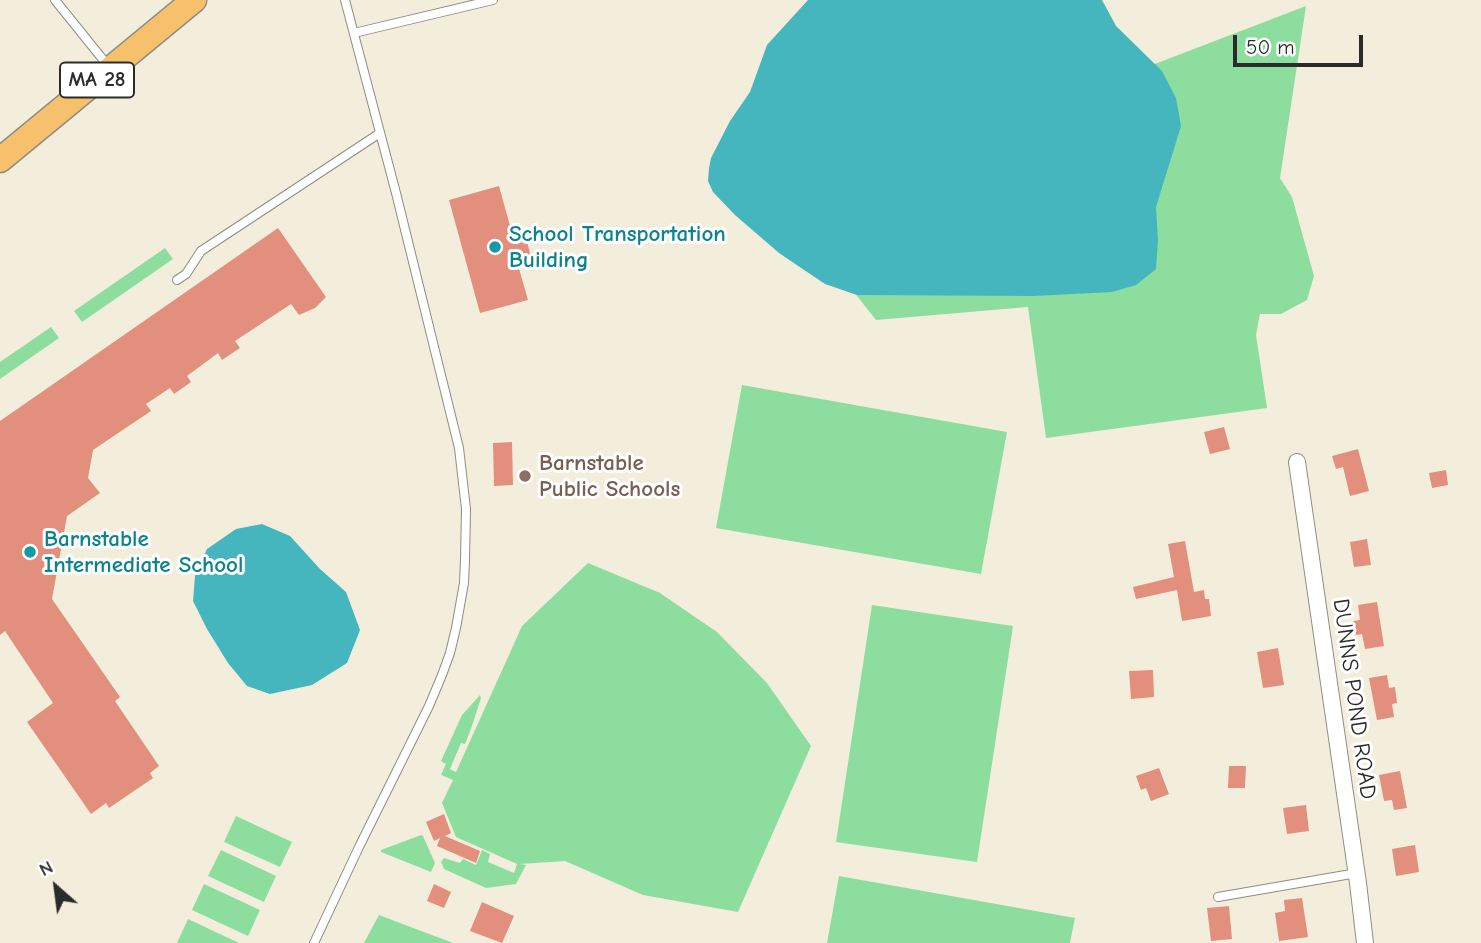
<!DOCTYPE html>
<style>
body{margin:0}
#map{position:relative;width:1481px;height:943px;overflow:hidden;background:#f3eedb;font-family:"Comic Neue",sans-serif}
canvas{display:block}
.north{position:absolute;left:21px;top:852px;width:70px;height:70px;-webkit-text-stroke:5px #fff;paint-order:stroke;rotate:332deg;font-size:19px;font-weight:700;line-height:28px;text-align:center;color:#2b2b2b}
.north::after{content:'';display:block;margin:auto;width:24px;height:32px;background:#2b2b2b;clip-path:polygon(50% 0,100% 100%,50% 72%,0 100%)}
.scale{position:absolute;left:1233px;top:35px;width:130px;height:32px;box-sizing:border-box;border:4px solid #2b2b2b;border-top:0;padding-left:9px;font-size:21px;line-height:24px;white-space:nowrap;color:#2b2b2b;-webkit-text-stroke:5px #fff;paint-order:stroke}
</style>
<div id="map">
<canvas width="1481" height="943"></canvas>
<div class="north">N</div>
<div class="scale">50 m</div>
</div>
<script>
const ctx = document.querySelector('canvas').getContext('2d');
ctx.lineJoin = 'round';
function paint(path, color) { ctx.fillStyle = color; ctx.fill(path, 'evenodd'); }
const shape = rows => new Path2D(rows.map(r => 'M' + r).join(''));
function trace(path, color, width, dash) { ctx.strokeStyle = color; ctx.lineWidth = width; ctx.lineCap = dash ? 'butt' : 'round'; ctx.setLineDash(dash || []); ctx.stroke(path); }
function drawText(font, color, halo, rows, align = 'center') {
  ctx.font = font + ' "Comic Neue",sans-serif'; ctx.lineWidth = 6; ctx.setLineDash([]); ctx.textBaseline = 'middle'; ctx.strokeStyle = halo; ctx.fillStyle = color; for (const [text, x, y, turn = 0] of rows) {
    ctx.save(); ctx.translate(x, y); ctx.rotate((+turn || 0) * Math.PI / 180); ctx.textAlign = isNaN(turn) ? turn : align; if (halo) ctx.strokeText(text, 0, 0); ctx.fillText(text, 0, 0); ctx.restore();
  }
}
paint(shape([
 [1306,6,1280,178,1292,197,1314,276,1307,300,1281,314,1260,314,1256,335,1267,408,1046,438,1028,307,876,320,728,133,1113,80],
 [165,248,173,259,82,322,74,311],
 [51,327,59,338,0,379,0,362],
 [742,385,1007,432,981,574,716,528],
 [588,563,660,593,717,632,767,683,811,746,738,912,643,895,565,861,520,864,526,865,516,884,486,888,444,869,441,862,444,858,460,863,463,859,476,865,482,850,490,854,488,862,514,873,517,864,456,837,442,803,453,780,441,775,446,764,441,761,462,715,480,695,481,698,471,729,465,744,461,743,450,769,456,772,522,626],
 [872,605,1013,626,977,862,836,842],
 [236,816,292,842,280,867,224,842],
 [421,835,423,836,435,863,431,872,381,852,381,850],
 [221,850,276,876,264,902,208,876],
 [839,876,1075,918,1070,943,827,943],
 [204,884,260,910,248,936,192,910],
 [379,915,453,943,364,943],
 [188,919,239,943,177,943]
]), '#8dde9e');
paint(shape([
 [808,0,1102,0,1116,26,1162,71,1176,98,1181,126,1156,207,1158,240,1156,269,1136,285,1112,292,1034,296,857,295,825,284,779,253,735,215,713,192,708,181,709,168,711,158,730,121,750,92,767,45],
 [262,524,290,536,320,569,346,592,360,630,347,663,312,685,270,694,247,686,228,663,207,629,193,601,195,576,207,549,236,529]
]), '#45b5be');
paint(shape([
 [499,186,512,233,524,230,532,261,518,265,528,300,480,313,449,200],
 [278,228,326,297,315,308,299,315,291,304,235,341,240,348,222,360,218,353,187,376,191,382,174,394,170,388,146,404,151,411,93,450,88,478,100,493,67,516,52,599,120,697,115,701,159,766,150,773,153,778,109,808,106,803,91,814,27,722,53,703,5,631,0,635,0,421],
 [1224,427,1230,449,1210,454,1204,432],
 [512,442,513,485,494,486,493,443],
 [1358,449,1369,491,1350,496,1343,467,1336,469,1332,456],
 [1446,470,1448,485,1432,488,1429,473],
 [1367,539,1371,565,1354,567,1350,542],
 [1185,541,1194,592,1204,590,1205,599,1209,599,1211,616,1182,621,1177,590,1136,599,1133,587,1174,577,1168,544],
 [1377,602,1384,646,1365,649,1362,634,1356,635,1353,621,1360,620,1358,605],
 [1278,648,1284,685,1263,688,1257,652],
 [1153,670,1154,697,1131,699,1129,671],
 [1387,675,1389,688,1395,687,1397,703,1392,704,1394,717,1377,720,1369,678],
 [1229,766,1246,766,1245,788,1228,788],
 [1159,768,1169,794,1151,801,1146,788,1141,790,1136,776],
 [1400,771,1407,808,1394,810,1392,800,1384,801,1379,775],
 [1306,805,1309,831,1287,834,1283,808],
 [444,814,451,833,445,836,480,851,476,863,437,846,440,838,434,841,426,822],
 [1415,845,1419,872,1396,876,1392,849],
 [434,884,451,892,444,908,427,901],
 [1302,898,1308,937,1279,941,1275,913,1285,911,1284,900],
 [482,902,514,916,502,943,470,931],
 [1229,906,1232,939,1211,941,1207,908]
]), '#e28f7e');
const service = shape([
 [55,0,109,67],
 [354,33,493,0],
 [177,280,186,274,201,251,380,133],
 [1218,897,1357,873],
 [314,943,359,847,429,706,442,675,450,653,456,628,464,583,465,560,466,509,459,448,396,193,345,0]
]);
const minor = shape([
 [1297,462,1358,883,1365,943]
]);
const primary = shape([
 [0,160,194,0]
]);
trace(service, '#8f8c83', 10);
trace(minor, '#8f8c83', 18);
trace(primary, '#8f8c83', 27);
trace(service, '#fff', 8);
trace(minor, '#fff', 16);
trace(primary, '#f7c06c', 24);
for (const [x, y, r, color] of [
 [495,247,7,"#0f9aa8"],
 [525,476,7,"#8d6e63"],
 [30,552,7,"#0f9aa8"]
]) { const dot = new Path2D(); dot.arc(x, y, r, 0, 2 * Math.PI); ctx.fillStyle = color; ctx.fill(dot); trace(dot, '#fff', 2.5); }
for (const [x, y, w] of [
 [97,80,74]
]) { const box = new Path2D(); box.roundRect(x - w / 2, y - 17.5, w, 35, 5); ctx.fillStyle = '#fff'; ctx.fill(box); trace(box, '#2b2b2b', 2); }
drawText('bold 21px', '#2b2b2b', null, [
 ["MA 28",97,80]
]);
drawText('bold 23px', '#0d838f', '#fff', [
 ["School Transportation",509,234],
 ["Building",509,260],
 ["Barnstable",44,539],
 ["Intermediate School",44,565]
], 'left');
drawText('bold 23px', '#785e54', '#fff', [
 ["Barnstable",539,463],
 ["Public Schools",539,489]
], 'left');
drawText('23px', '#2b2b2b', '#fff', [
 ["DUNNS POND ROAD",1354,699,82]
]);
</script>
